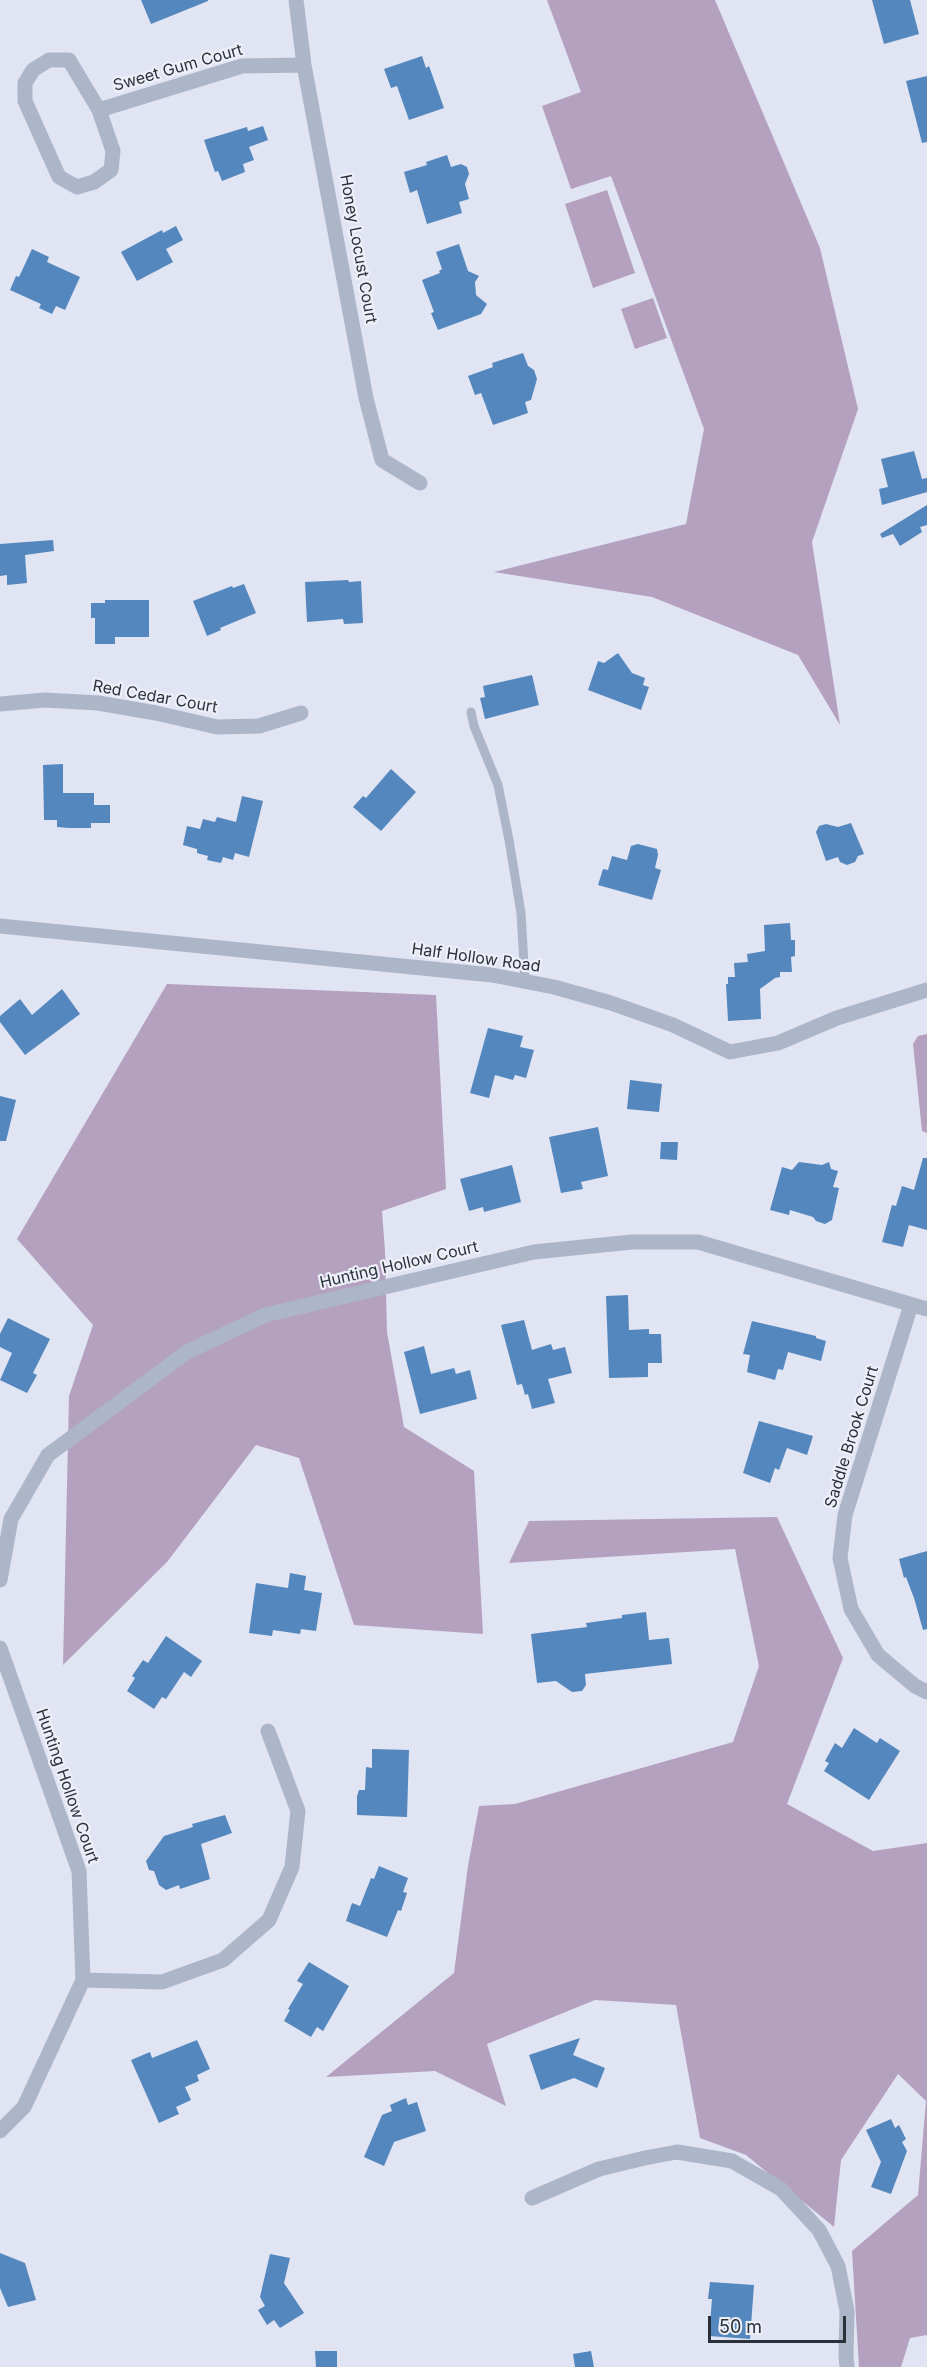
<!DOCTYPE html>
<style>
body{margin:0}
#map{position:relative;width:927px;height:2367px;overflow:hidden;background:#e1e4f2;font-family:Inter,sans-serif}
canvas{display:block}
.scale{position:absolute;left:708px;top:2316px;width:138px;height:27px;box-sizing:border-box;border:3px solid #2b3138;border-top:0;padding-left:8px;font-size:18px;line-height:21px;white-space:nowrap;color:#2b3138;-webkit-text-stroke:4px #edeff9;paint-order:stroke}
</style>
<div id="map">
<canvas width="927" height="2367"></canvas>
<div class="scale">50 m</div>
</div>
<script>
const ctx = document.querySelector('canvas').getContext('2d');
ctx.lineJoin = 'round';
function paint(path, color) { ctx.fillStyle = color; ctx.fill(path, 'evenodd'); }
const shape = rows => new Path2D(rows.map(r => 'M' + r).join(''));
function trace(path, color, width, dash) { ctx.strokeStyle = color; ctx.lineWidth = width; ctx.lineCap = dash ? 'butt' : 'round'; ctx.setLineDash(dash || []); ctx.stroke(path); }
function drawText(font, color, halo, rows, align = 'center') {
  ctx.font = font + ' Inter,sans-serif'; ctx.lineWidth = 4.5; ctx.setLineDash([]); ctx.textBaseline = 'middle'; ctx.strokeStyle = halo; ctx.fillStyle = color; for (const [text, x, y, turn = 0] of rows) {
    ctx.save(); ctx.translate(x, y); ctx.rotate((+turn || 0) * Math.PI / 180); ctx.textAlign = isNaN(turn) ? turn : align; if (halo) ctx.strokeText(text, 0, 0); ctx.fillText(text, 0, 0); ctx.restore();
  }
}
paint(shape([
 [547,0,715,0,820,248,858,409,812,542,840,725,798,655,652,597,494,572,686,524,704,429,611,176,571,189,542,106,581,92],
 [607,190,635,273,593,288,565,204],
 [653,298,667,338,635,349,621,309],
 [167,984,436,995,446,1189,382,1211,385,1251,387,1332,404,1427,474,1471,483,1634,354,1625,299,1458,256,1445,167,1562,63,1665,69,1396,93,1325,17,1239],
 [927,1034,927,1133,922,1131,913,1044,918,1036],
 [777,1517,843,1658,787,1804,873,1851,927,1843,927,2335,910,2338,901,2367,859,2367,852,2251,918,2195,926,2101,898,2074,841,2160,834,2227,746,2155,700,2138,676,2005,595,2000,487,2044,506,2106,435,2071,326,2077,454,1973,468,1866,479,1806,515,1804,733,1742,759,1666,735,1549,509,1563,529,1521]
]), '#b4a1c0');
paint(shape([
 [141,0,208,0,208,1,151,24],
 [872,0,910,0,919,34,884,44],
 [422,56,426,68,429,66,444,108,409,120,397,86,391,88,384,69],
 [927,76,927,142,922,143,906,81],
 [263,126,268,140,249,147,254,160,243,164,245,172,222,181,218,171,215,172,204,140,247,127,248,131],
 [447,155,451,167,461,164,467,167,469,174,465,184,469,199,459,202,462,213,427,224,417,190,410,193,404,172,427,165,426,162],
 [176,226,183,240,166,249,173,262,137,281,121,252,162,230,163,233],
 [459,244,468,271,479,276,475,282,476,295,487,304,481,314,438,330,431,313,434,312,422,280,440,273,439,271,442,269,436,252],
 [32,249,49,257,47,262,80,277,65,310,56,306,52,314,39,308,41,304,10,290,16,276,19,277],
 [523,353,528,366,534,370,537,379,531,400,525,402,528,413,493,425,481,393,475,395,468,376,493,367,492,363],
 [914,451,922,479,927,478,927,492,882,505,879,489,888,487,881,459],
 [927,505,927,525,920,527,922,532,900,546,893,534,882,538,880,534],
 [53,540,54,551,25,555,27,583,7,585,7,575,0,576,0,544],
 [348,580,349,582,361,581,363,623,344,624,343,619,307,622,305,582],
 [244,584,256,613,220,628,221,630,207,636,193,601,232,586,233,588],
 [105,600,149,600,149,637,115,637,115,644,95,644,95,618,91,618,91,603,105,603],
 [618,653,632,673,645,678,643,685,649,687,641,710,588,690,598,661,604,663],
 [532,675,539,705,485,719,480,698,485,697,483,686],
 [63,764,63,793,94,793,94,805,110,805,110,823,91,823,91,828,69,828,57,827,57,820,44,820,43,765],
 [391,769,416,792,381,831,353,807,363,796,366,798],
 [242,796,263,801,249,857,235,853,233,860,223,857,221,863,207,860,208,856,197,853,197,849,183,845,187,826,200,829,203,819,215,822,217,817,236,822],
 [851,823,864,854,858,856,855,862,847,865,840,862,838,857,826,861,816,832,819,826,826,824,838,827],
 [638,844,657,849,658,855,655,868,661,870,652,900,598,885,603,869,608,870,612,856,627,860,631,846],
 [790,923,791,940,795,940,795,956,791,957,792,972,780,972,780,977,775,978,760,989,761,1019,728,1021,726,984,728,984,728,977,735,977,734,963,748,962,747,954,765,951,764,925],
 [62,989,80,1014,25,1055,0,1022,0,1016,20,999,32,1015],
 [488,1028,523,1036,520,1047,534,1050,526,1078,515,1075,513,1080,495,1075,489,1098,470,1093],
 [630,1080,662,1084,659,1112,627,1109],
 [0,1096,16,1100,6,1141,0,1141],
 [598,1127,608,1176,581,1182,583,1189,561,1193,549,1137],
 [661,1142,678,1142,677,1160,660,1159],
 [923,1158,927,1158,927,1230,909,1225,903,1247,882,1242,892,1205,896,1206,902,1186,914,1190],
 [799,1162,822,1165,829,1162,831,1169,838,1171,833,1187,839,1188,833,1215,832,1220,825,1224,816,1221,813,1217,790,1210,789,1215,770,1210,782,1167,792,1170],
 [512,1165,521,1202,484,1212,483,1207,469,1211,460,1179],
 [628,1295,629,1330,649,1329,649,1334,661,1334,662,1363,648,1363,648,1377,609,1378,606,1296],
 [8,1318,50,1339,33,1373,37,1375,27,1393,0,1380,12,1353,0,1347,0,1334],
 [524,1320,532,1350,551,1344,553,1350,565,1347,572,1373,548,1379,555,1403,532,1409,528,1394,525,1395,522,1384,517,1385,501,1325],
 [752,1321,816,1336,816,1338,826,1341,821,1361,788,1352,783,1370,778,1369,775,1380,747,1372,750,1355,743,1354],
 [424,1346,431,1374,454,1368,456,1374,470,1370,477,1399,420,1414,404,1352],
 [759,1421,813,1436,807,1455,787,1448,779,1470,775,1468,770,1483,743,1473],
 [927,1551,927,1629,923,1630,914,1598,906,1577,904,1578,899,1559],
 [290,1573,306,1576,304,1590,322,1593,316,1631,301,1629,300,1634,273,1630,272,1636,249,1633,256,1583,288,1588],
 [646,1612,649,1640,669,1638,672,1664,585,1674,586,1685,582,1691,572,1692,556,1681,537,1683,531,1634,587,1627,586,1623,622,1618,622,1615],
 [166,1636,202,1661,191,1677,184,1672,166,1699,162,1697,154,1709,127,1691,135,1678,132,1676,143,1660,148,1663],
 [854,1728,877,1743,880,1738,900,1751,869,1800,824,1771,829,1763,825,1761,835,1743,842,1748],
 [372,1749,409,1750,407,1817,357,1815,357,1796,359,1790,365,1790,366,1767,372,1768],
 [225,1815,232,1833,201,1844,210,1879,180,1889,179,1885,166,1890,159,1885,154,1871,149,1870,146,1861,164,1836,193,1827,192,1824],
 [379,1866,408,1878,403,1892,407,1893,401,1911,398,1910,387,1937,346,1921,352,1903,360,1906,371,1878,374,1879],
 [309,1962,349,1986,323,2031,317,2027,311,2037,284,2021,290,2010,288,2009,303,1984,297,1981],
 [580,2038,573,2055,605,2068,597,2088,574,2078,541,2090,529,2055],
 [197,2040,210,2069,197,2075,199,2081,185,2087,191,2100,176,2107,179,2114,159,2123,131,2060,150,2052,152,2058],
 [406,2098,408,2105,417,2102,426,2131,394,2142,384,2166,364,2157,382,2115,392,2111,390,2105],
 [891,2119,895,2128,899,2125,906,2139,902,2142,907,2151,891,2194,871,2187,881,2162,866,2130],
 [0,2253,25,2263,36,2300,8,2307,0,2288],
 [270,2254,290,2258,284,2283,304,2313,280,2328,274,2320,267,2325,258,2310,265,2306,260,2297],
 [710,2282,754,2285,750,2339,709,2336,712,2299,708,2299],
 [315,2351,337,2351,337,2367,316,2367],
 [591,2351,594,2367,575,2367,573,2354]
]), '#5387be');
trace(shape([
 [471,712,474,726,498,785,509,840,521,913,525,981]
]), '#adb5c9', 9);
trace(shape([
 [296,0,304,65,366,398,382,460,420,483],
 [99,110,113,151,111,170,94,182,77,187,59,177,25,101,25,83,33,70,49,60,69,60,99,110,242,66,304,65],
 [0,704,45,700,98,703,156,713,217,727,259,726,301,713],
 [911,1305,845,1515,840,1558,851,1609,878,1655,915,1686,927,1692],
 [0,1580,11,1519,48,1455,187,1352,265,1315,534,1252,632,1242,698,1242,927,1309],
 [0,1648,79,1871,83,1980,24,2107,0,2131],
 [83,1980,162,1982,223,1960,269,1920,292,1867,298,1811,268,1731],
 [532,2198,599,2169,645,2158,677,2152,732,2161,781,2189,819,2230,838,2266,847,2311,846,2356,847,2367]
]), '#adb5c9', 15);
trace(shape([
 [0,926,492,975,554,987,611,1003,673,1025,730,1052,778,1043,837,1018,927,990]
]), '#adb5c9', 15);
drawText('16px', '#2b3138', '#edeff9', [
 ["Sweet Gum Court",178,68,-16],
 ["Honey Locust Court",358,249,80],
 ["Red Cedar Court",155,697,10],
 ["Half Hollow Road",476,958,8],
 ["Hunting Hollow Court",399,1265,-13],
 ["Saddle Brook Court",852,1437,-73],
 ["Hunting Hollow Court",67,1786,71]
]);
</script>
